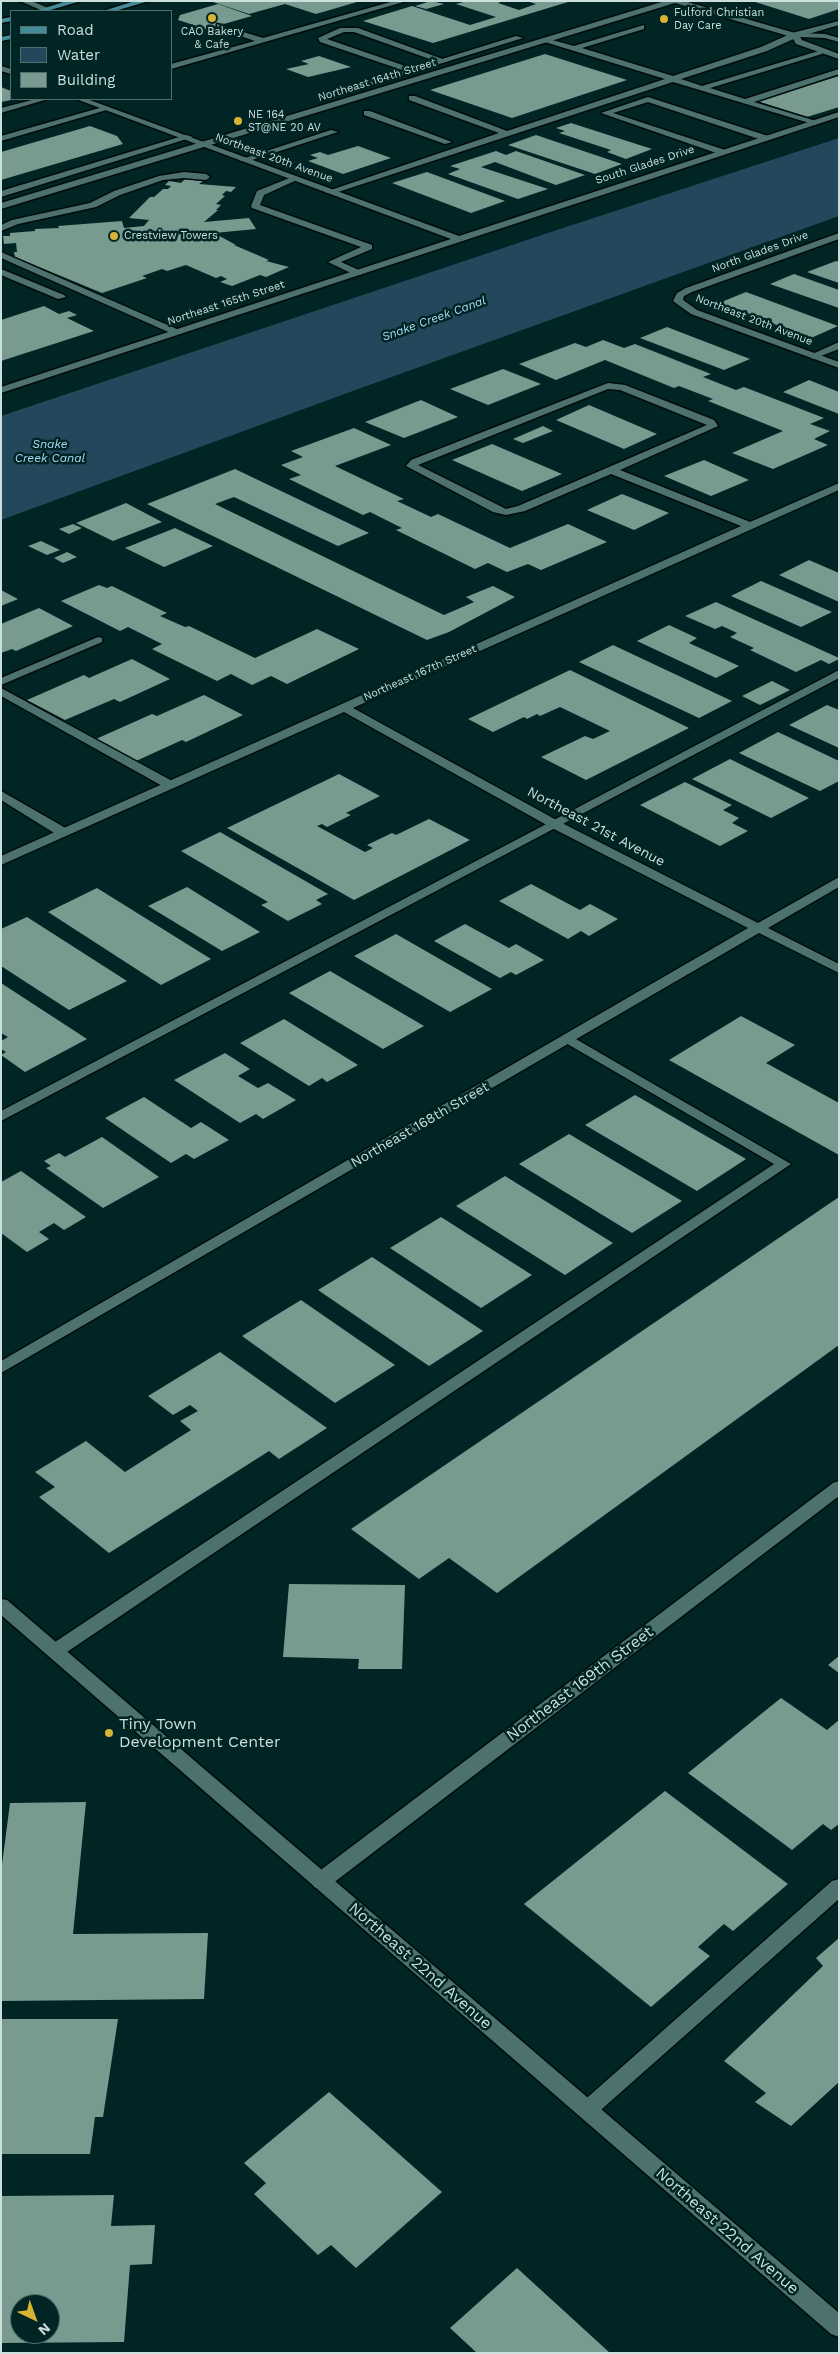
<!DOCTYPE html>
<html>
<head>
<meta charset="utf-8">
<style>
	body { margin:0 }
	#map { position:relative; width:840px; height:2354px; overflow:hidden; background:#002524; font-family:"Work Sans",sans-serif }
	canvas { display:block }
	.frame { position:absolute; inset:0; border:2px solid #cbdfdd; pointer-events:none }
	.legend { position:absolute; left:10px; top:10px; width:162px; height:90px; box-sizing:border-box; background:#002524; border:1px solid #516f6e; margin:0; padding:6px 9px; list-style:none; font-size:15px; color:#cbdfdd }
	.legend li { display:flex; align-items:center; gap:10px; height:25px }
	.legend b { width:25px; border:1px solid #516f6e }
	.north { position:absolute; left:10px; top:2294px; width:50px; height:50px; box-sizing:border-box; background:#002524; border:1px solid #516f6e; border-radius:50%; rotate:138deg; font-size:14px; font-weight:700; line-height:20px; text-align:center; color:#cbdfdd }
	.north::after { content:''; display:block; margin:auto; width:18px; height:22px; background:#d7b434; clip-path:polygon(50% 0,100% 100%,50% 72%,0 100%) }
</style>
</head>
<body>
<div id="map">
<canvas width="840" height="2354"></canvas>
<div class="frame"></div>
<ul class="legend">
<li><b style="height:6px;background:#418c96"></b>Road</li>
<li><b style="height:14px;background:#23485b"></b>Water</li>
<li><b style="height:14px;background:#789a8f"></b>Building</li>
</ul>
<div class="north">N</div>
</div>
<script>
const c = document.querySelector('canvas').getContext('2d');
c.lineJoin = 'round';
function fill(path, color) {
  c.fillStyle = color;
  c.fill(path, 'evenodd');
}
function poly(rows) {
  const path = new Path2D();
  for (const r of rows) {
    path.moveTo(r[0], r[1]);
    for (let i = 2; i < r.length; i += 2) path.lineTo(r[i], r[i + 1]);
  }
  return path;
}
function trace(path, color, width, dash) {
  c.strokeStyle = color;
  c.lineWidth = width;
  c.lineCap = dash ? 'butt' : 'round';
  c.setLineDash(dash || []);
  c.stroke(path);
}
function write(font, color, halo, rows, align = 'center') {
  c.font = font + ' "Work Sans",sans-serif';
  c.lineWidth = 5;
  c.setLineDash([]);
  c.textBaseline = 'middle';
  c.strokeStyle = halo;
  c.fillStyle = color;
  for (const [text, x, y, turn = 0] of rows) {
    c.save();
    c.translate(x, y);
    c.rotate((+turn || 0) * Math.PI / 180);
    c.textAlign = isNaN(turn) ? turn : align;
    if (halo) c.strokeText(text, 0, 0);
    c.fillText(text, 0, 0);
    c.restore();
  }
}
fill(poly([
	[839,138,839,216,361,388,1,520,1,416,563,228]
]), '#23485b');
fill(poly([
	[282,1,357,1,357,2,316,14,285,4,249,14,213,2],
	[431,1,444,4,426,9,415,6],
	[467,1,503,1,498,3,519,10,536,4,527,1,568,2,433,43,363,21,412,6,470,25,496,17,456,4],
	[752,1,839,1,839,9,809,19],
	[218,4,252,16,206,29,178,20,180,15],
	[545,54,627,80,512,118,430,90],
	[319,56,351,67,308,77,286,69,309,64,301,61],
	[839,76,839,107,807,117,757,101],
	[1,87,11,91,11,100,1,102],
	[571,123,652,149,626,159,607,152,611,150,559,133,565,131,556,128],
	[90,126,117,136,123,144,1,180,1,152],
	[536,135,622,164,595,174,508,145],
	[358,146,391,158,343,174,308,161,318,158,310,155,320,152,328,155],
	[496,151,506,155,516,151,585,175,556,185,495,162,481,167,548,189,518,199,448,174,460,169,450,166],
	[427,172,505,201,471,213,392,183],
	[185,179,203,181,199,184,236,187,231,192,226,191,222,195,225,196,216,204,221,205,216,210,218,210,204,222,249,218,256,229,214,233,236,245,234,245,269,260,266,261,289,267,266,277,260,275,232,286,220,282,227,279,221,276,216,278,186,265,167,271,162,269,142,276,147,278,102,293,15,257,14,252,17,252,16,243,4,244,3,236,10,236,10,233,35,231,35,229,59,228,58,226,122,221,124,228,144,226,149,220,129,218,150,197,154,197,163,189,168,189,171,186,165,185,169,181,181,183],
	[836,261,839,262,839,283,807,272],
	[794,274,839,290,839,308,770,284],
	[746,292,838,326,811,338,719,303],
	[44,306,59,314,69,311,77,315,67,318,94,331,1,361,1,320],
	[667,327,750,359,724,370,640,338],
	[603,340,624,348,635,344,711,374,703,377,736,390,744,387,824,418,810,424,830,431,814,439,828,445,773,469,732,453,783,431,708,401,713,399,679,386,674,388,605,360,556,380,519,364,575,343,586,347],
	[503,369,541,384,488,405,450,389],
	[809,380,839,392,839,414,783,392],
	[421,400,458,417,404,438,365,422],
	[589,405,657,434,624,449,556,420],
	[543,426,553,431,523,443,513,439],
	[354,428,391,445,335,466,404,499,397,501,431,517,438,514,510,548,568,524,607,542,541,570,528,564,507,572,488,563,475,569,396,530,402,528,370,512,363,515,289,479,301,475,281,465,303,457,291,451],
	[492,444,562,474,522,491,452,460],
	[704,460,749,480,711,496,664,476],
	[235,469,369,533,338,546,234,497,215,504,444,615,474,602,466,597,493,586,515,597,449,632,427,640,147,504],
	[622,494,669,513,634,530,587,510],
	[126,503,162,522,113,541,76,523],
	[73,524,82,528,69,534,59,529],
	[175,528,213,546,164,567,125,548],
	[41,541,60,550,47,555,28,546],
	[67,552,77,557,63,563,54,558],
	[809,560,839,573,839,602,779,575],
	[761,581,832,612,801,627,731,596],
	[99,585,107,588,112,586,167,613,160,616,185,627,189,626,255,658,317,629,359,649,287,684,271,676,252,685,231,674,217,681,152,649,162,644,128,627,120,631,61,601],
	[1,590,18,599,1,606],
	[716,602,839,658,839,659,829,664,821,660,796,672,750,650,754,648,730,637,737,633,722,626,715,629,685,616],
	[39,608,73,626,16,651,12,649,1,653,1,624],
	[669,625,697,638,689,643,739,666,716,678,637,641],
	[613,645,732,701,699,718,579,662],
	[132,659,170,679,120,702,114,699,65,720,27,700,84,675,89,678],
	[570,670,689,728,586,780,541,757,585,736,593,739,610,731,560,707,540,716,537,714,527,719,524,717,493,732,468,719],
	[772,681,790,690,760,705,742,696],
	[204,695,243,715,186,742,182,740,136,761,96,739,152,714,157,716],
	[827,705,839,710,839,748,789,725],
	[778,732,839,761,839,781,820,791,739,753],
	[730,759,809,798,771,818,692,779],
	[339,774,380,796,346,813,351,815,327,827,322,824,317,826,365,852,373,848,367,845,392,833,396,835,429,819,470,840,354,900,227,828],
	[685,782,732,805,723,810,739,818,732,823,748,831,720,846,640,805],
	[220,832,328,894,316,900,322,904,288,921,261,905,268,902,181,851],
	[531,884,580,910,590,904,618,919,589,936,581,931,568,939,499,901],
	[187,887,260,932,222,951,148,906],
	[97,888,211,959,161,985,48,912],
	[27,917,127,981,69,1010,1,966,1,929],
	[465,924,509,948,516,944,544,960,516,975,511,972,500,978,434,941],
	[396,934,492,989,450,1012,354,956],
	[330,971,424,1026,383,1049,289,993],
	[1,983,87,1039,25,1072,1,1055,6,1052,1,1049,1,1041,8,1037,1,1033],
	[741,1016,795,1045,766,1063,839,1103,839,1155,669,1060],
	[284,1019,358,1065,327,1082,322,1078,309,1086,240,1043],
	[225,1053,250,1069,238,1076,258,1088,268,1083,296,1100,263,1119,256,1114,240,1123,174,1080],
	[635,1095,746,1159,697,1191,585,1125],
	[144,1097,191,1128,201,1122,229,1140,194,1159,186,1154,171,1163,105,1118],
	[569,1134,682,1201,632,1233,519,1164],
	[102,1137,159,1177,103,1208,46,1168,51,1166,44,1161,59,1153,65,1157],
	[21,1171,86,1217,64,1230,54,1223,39,1232,49,1239,27,1252,1,1233,1,1182],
	[505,1176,613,1243,565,1275,456,1206],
	[839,1197,839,1345,497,1593,449,1558,419,1579,351,1529],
	[441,1217,532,1275,481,1308,390,1248],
	[372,1257,483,1331,429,1366,318,1290],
	[301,1300,395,1365,335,1403,242,1336],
	[220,1352,327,1428,279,1459,269,1451,109,1553,39,1497,55,1487,35,1472,86,1441,125,1472,191,1430,180,1421,198,1411,190,1405,173,1415,148,1396],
	[289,1584,405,1585,402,1669,358,1669,359,1659,283,1657],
	[839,1656,839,1673,828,1665],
	[781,1698,827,1730,839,1720,839,1824,831,1830,823,1824,792,1850,688,1773],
	[665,1791,788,1884,733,1931,724,1924,698,1947,710,1956,651,2007,524,1904],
	[86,1802,73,1934,208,1933,204,1999,1,2001,1,1872,10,1803],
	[839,1938,839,2082,791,2126,755,2102,766,2093,724,2061,823,1966,816,1958],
	[1,2019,118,2019,103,2117,95,2117,90,2154,1,2154],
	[329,2092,442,2192,356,2268,331,2245,318,2255,254,2194,266,2183,244,2163],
	[114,2195,111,2226,155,2225,152,2264,130,2265,124,2342,1,2343,1,2196],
	[20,2304,50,2304,50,2334,20,2334],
	[517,2268,610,2353,477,2353,450,2328]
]), '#789a8f');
const service = poly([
	[394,1,407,1,171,69,171,64,255,41,217,28,217,24,263,38,394,1],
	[839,21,839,25,798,37,767,51,681,79,702,86,822,50,822,54,710,88,745,99,839,69,839,74,754,102,816,121,816,125,673,82,332,194,325,192,499,133,409,100,409,96,415,96,507,131,665,79,545,42,545,38,574,46,644,25,644,29,582,48,673,76,761,47,792,33,839,21],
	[340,28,358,28,448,61,441,63,354,32,344,32,327,39,414,69,414,73,411,73,320,42,318,38,340,28],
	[648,97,768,136,769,138,762,140,648,102,613,113,725,150,726,152,722,155,601,113,648,97],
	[36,99,48,99,1,113,1,108,36,99],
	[103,107,110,109,1,141,1,136,103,107],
	[364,111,370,111,452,142,445,144,364,115,364,111],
	[331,130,338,132,246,162,239,160,331,130],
	[184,172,206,174,210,177,206,180,184,178,163,180,120,195,96,207,18,224,1,231,1,225,12,220,90,203,114,191,159,176,184,172],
	[292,177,299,179,264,195,260,205,372,245,372,249,341,262,361,271,361,275,355,275,328,262,361,247,252,208,251,206,257,191,292,177],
	[1,252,179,330,181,332,173,334,1,258,1,252],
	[1,269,64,295,66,297,58,299,1,275,1,269],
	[839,342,839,349,813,359,808,356,839,342],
	[98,637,102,638,102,642,1,685,1,678,98,637],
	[839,670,839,678,1,1121,1,1111,839,670],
	[1,688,174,782,176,785,170,789,166,788,1,696,1,688],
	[1,791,69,830,70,833,64,837,59,836,1,800,1,791],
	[569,1035,791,1164,61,1656,55,1658,49,1656,46,1651,49,1646,774,1164,564,1042,562,1039,564,1036,569,1035],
	[839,1879,839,1899,594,2116,587,2119,580,2116,576,2110,580,2104,832,1881,839,1879]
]);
const minor = poly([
	[20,1,32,1,50,9,43,11,20,1],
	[1,66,11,69,11,74,1,71,1,66],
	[76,99,87,99,459,236,839,112,839,117,1,393,1,387,451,239,76,99],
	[839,233,839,239,692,292,684,296,683,300,697,310,839,362,839,368,691,314,673,301,677,293,686,288,839,233],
	[608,383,625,385,714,420,718,426,620,470,750,522,839,483,839,490,353,708,560,822,758,923,839,877,839,887,768,928,839,964,839,973,759,933,1,1373,1,1361,748,928,552,828,344,712,1,865,1,856,741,526,611,474,525,511,506,515,493,512,406,466,411,460,608,383],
	[608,389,620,390,707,425,518,506,506,509,418,465,608,389],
	[839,1481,839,1496,328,1887,321,1889,314,1887,311,1881,314,1875,833,1483,839,1481]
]);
const tertiary = poly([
	[665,1,684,1,795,33,825,34,839,38,839,42,825,38,800,37,802,40,839,54,839,59,796,44,792,37,675,3,1,209,1,203,665,1],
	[516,36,523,38,346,93,339,91,516,36],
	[186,135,193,137,1,197,1,191,186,135],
	[1,1599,7,1600,839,2313,839,2337,831,2334,1,1615,1,1599]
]);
const primary = poly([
	[67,1,81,1,47,11,35,11,67,1],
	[135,1,149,1,115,11,103,11,135,1],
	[11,17,11,21,1,23,1,19,11,17],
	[11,35,11,39,1,41,1,37,11,35]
]);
trace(service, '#000d0c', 3);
trace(minor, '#000d0c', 3);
trace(tertiary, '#000d0c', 3);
trace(primary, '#000d0c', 3);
fill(service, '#4c716f');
fill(minor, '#4c716f');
fill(tertiary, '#4c716f');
fill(primary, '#418c96');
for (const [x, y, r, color] of [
	[212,18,5,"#d7b434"],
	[664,19,5,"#d7b434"],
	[238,121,5,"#d7b434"],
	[114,236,5,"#d7b434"],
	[109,1733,5,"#d7b434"]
]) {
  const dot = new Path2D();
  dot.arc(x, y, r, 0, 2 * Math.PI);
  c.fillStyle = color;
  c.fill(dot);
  trace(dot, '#002524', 2);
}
write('11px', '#cbdfdd', '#002524', [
	["Fulford Christian",674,13],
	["Day Care",674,26],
	["CAO Bakery",212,32,"center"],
	["& Cafe",212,45,"center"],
	["NE 164",248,115],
	["ST@NE 20 AV",248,128],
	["Crestview Towers",124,236]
], 'left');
write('11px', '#cbdfdd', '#002524', [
	["Northeast 164th Street",377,80,-17],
	["Northeast 20th Avenue",274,158,20],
	["South Glades Drive",645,165,-18],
	["North Glades Drive",760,252,-20],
	["Northeast 165th Street",226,303,-18],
	["Northeast 20th Avenue",754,320,21],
	["Northeast 167th Street",420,673,-24]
]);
write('italic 12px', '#a7dcf7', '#002524', [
	["Snake Creek Canal",434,319,-20],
	["Snake",50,444],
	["Creek Canal",50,458]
]);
write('14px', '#cbdfdd', '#002524', [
	["Northeast 21st Avenue",596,827,28],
	["Northeast 168th Street",420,1125,-30]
]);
write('16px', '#cbdfdd', '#002524', [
	["Northeast 169th Street",580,1684,-37],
	["Northeast 22nd Avenue",420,1966,41],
	["Northeast 22nd Avenue",727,2231,41]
]);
write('16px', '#cbdfdd', '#002524', [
	["Tiny Town",119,1724],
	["Development Center",119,1742]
], 'left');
</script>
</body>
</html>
